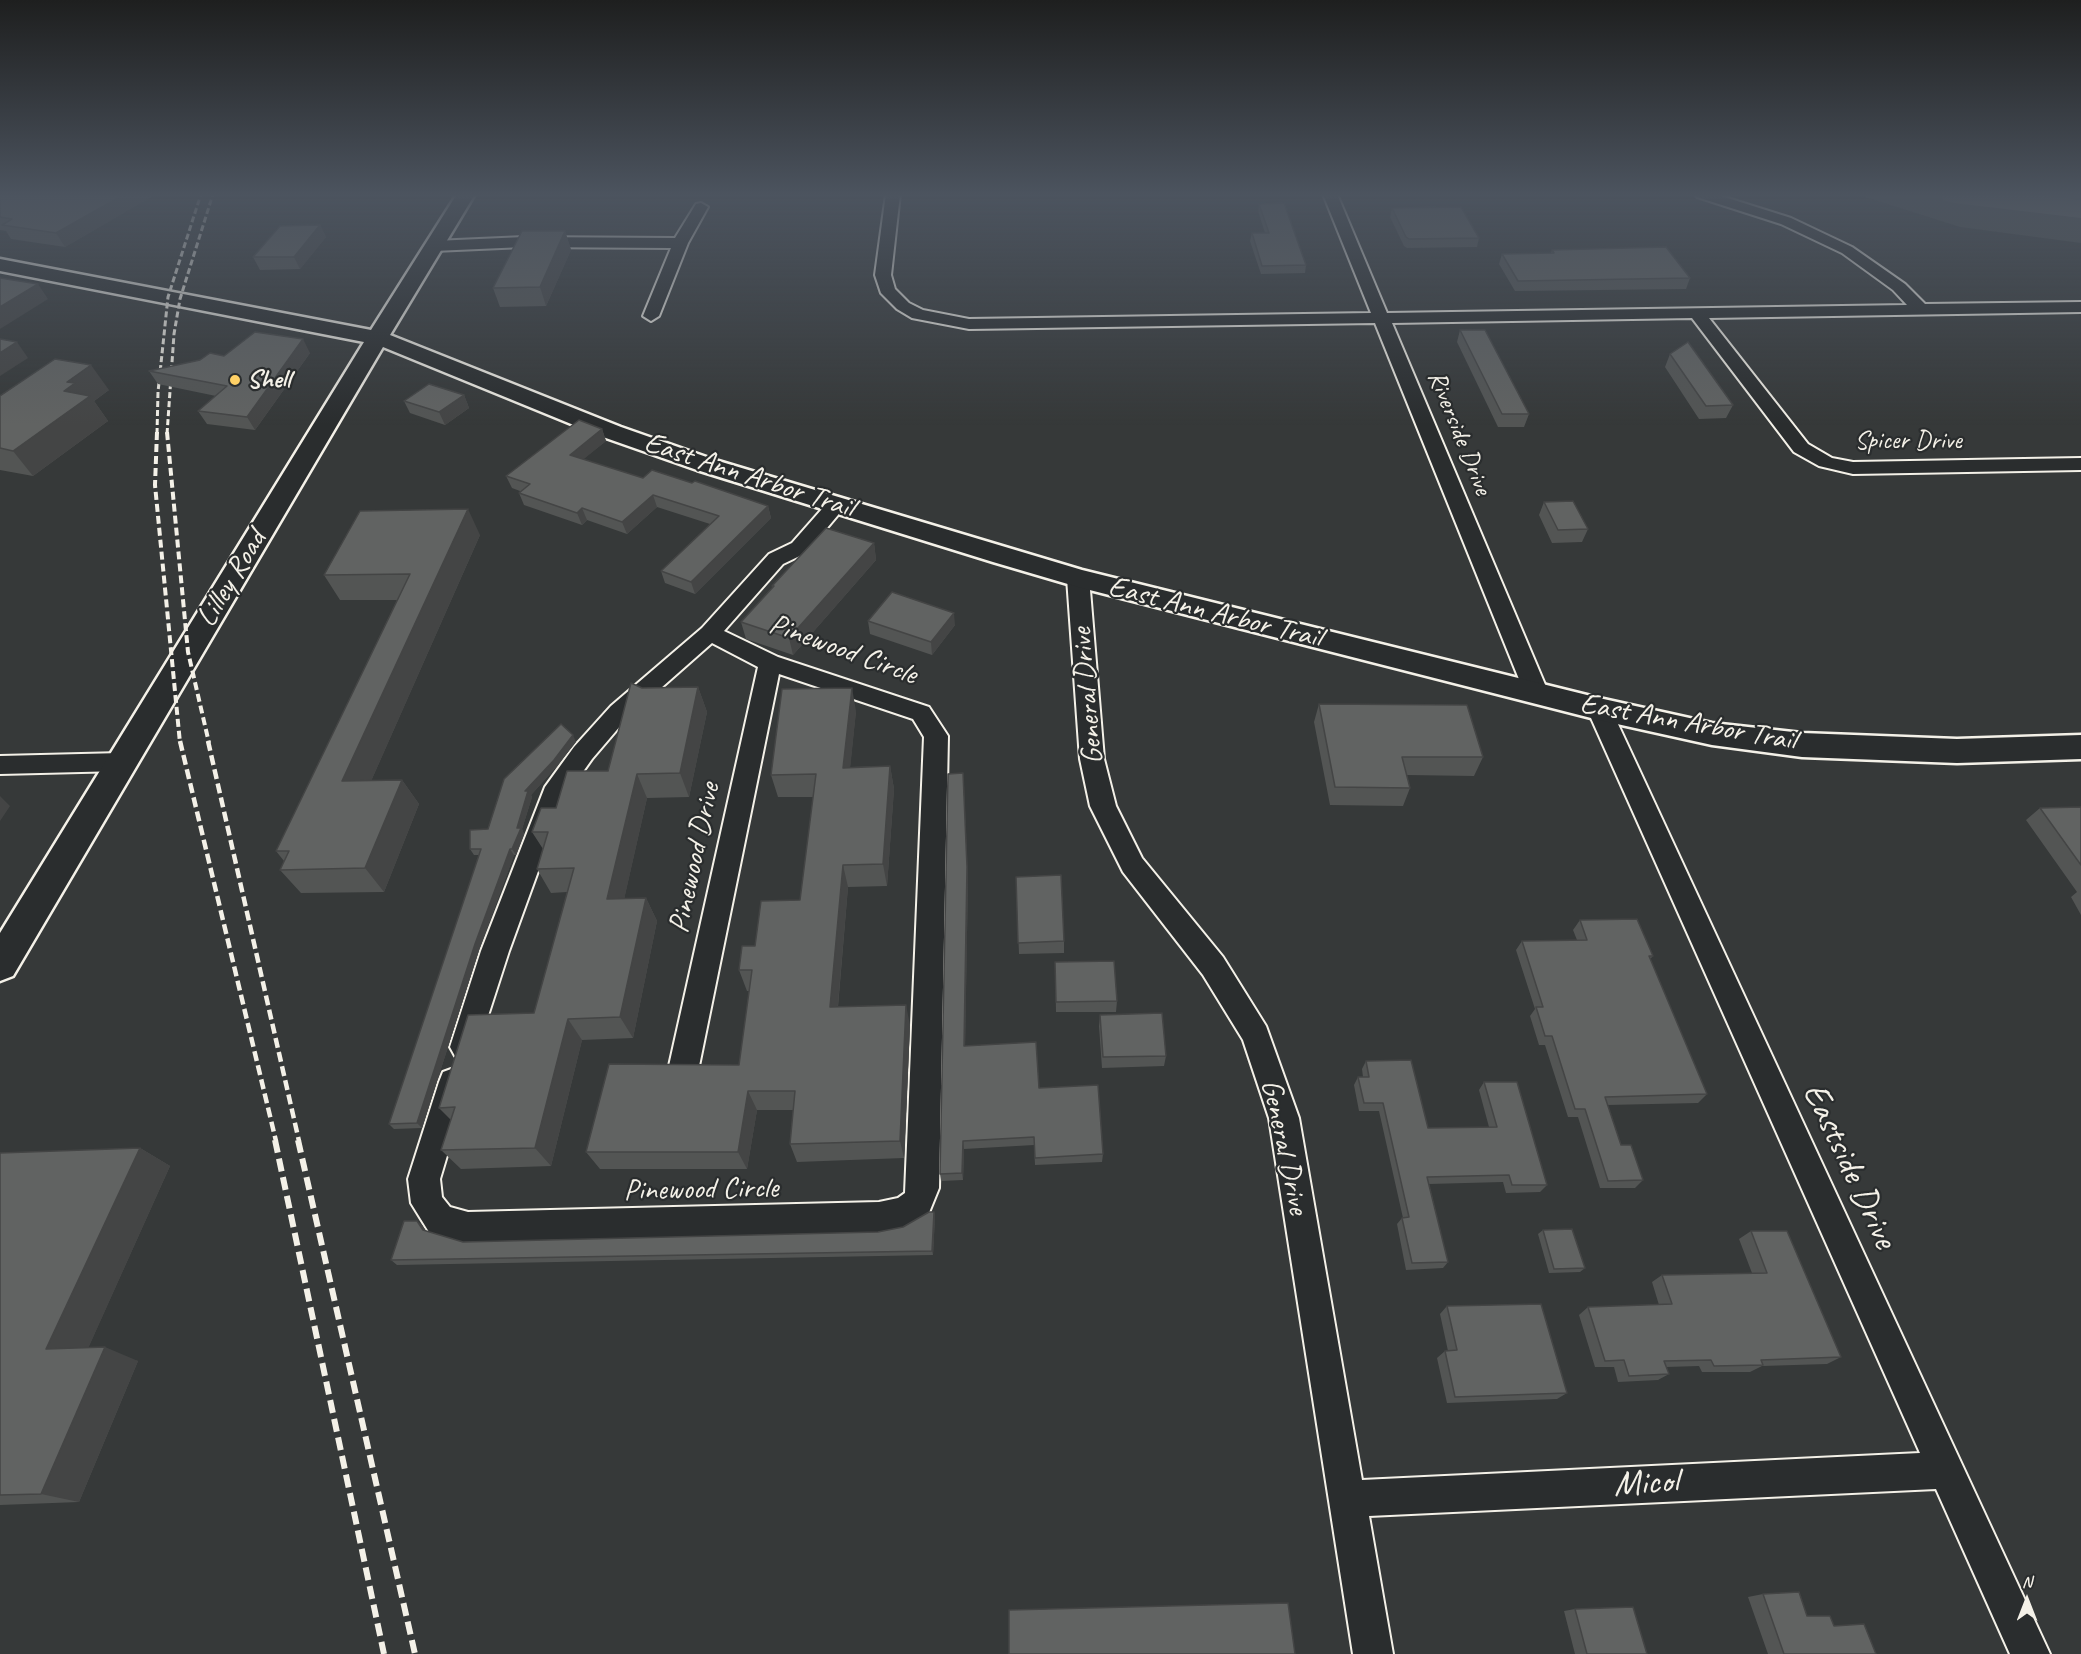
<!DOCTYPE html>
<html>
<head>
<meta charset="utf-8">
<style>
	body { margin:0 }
	#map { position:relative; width:2081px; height:1654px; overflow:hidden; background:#363939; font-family:Caveat,sans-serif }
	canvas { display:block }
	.north { position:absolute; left:1997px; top:1570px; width:60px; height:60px; -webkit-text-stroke:4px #2a2d2e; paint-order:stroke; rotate:0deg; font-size:16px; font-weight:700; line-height:24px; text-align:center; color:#f4f1e8 }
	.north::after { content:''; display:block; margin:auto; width:21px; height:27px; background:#f4f1e8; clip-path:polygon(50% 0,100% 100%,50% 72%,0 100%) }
</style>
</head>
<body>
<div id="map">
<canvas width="2081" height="1654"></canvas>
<div class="north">N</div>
</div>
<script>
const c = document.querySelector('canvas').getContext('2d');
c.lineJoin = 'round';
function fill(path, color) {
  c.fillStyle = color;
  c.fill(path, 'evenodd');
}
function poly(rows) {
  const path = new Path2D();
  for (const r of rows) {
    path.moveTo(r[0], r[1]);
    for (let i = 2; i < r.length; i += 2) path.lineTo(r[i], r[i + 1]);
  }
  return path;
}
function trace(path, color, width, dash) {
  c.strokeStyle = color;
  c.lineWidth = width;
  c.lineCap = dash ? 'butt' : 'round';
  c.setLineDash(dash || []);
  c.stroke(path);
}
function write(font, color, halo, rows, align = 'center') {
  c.font = font + ' Caveat,sans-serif';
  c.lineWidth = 4.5;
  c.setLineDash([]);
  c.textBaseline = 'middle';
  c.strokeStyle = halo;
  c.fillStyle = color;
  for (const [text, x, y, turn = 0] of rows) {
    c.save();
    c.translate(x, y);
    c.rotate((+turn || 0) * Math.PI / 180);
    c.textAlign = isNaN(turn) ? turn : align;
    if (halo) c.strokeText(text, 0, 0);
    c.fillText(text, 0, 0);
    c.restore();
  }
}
fill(poly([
	[1856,194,2081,194,2081,243,1960,227]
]), '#4e514f');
fill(poly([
	[1939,194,2026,194,2081,200,2081,218,1954,203,1943,200,1939,194]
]), '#757572');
const minor = poly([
	[886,194,900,194,891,275,895,289,909,303,923,310,969,319,1371,313,1323,194,1337,194,1387,313,1907,305,1893,290,1842,253,1781,224,1697,197,1695,194,1715,194,1791,218,1852,247,1905,284,1925,304,2081,302,2081,312,1709,318,1808,444,1832,458,1853,462,2081,458,2081,470,1853,474,1819,466,1794,452,1692,318,1392,323,1549,694,1545,700,1537,702,1529,700,1525,694,1375,323,969,329,912,318,897,309,881,293,875,275,886,194],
	[701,203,708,207,688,243,659,316,651,321,643,316,671,248,524,247,434,251,426,246,434,241,524,237,675,238,696,204,701,203],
	[836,499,843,501,846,505,843,509,806,553,783,564,724,631,778,657,929,707,948,736,939,1188,928,1215,904,1229,879,1234,468,1244,429,1232,411,1203,408,1179,439,1082,443,1072,454,1068,465,1072,469,1082,440,1179,442,1197,450,1207,468,1212,879,1202,898,1198,905,1193,924,737,913,719,779,674,699,1066,694,1076,684,1080,674,1076,669,1066,758,667,712,643,627,718,592,759,565,797,509,951,475,1056,465,1060,455,1056,450,1047,481,951,545,787,574,747,611,706,702,628,769,554,792,543,829,501,836,499],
	[1078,571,1085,573,1089,578,1104,759,1116,806,1142,858,1223,957,1266,1026,1299,1118,1362,1480,1920,1453,1587,709,1591,703,1599,701,1607,703,1611,709,2050,1654,2010,1654,1936,1489,1369,1516,1393,1654,1353,1654,1269,1118,1243,1040,1203,975,1123,872,1090,806,1080,759,1067,578,1071,573,1078,571],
	[122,753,131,756,134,762,131,768,122,771,0,774,0,756,122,753]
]);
const tertiary = poly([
	[457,194,475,194,390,335,621,427,715,460,1082,570,1599,698,1712,723,1802,733,1957,739,2081,735,2081,759,1957,763,1802,757,1712,745,1599,720,1078,587,993,562,697,470,603,437,383,347,13,976,0,981,0,933,364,342,0,271,0,259,371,330,457,194]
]);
trace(minor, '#f4f1e8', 4);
trace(tertiary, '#f4f1e8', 5);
fill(minor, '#2a2d2e');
fill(tertiary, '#2a2d2e');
trace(poly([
	[157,434,158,392,168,297,201,194],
	[167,434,174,334,180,299,213,194]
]), '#f4f1e8', 3, [6, 3]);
trace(poly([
	[157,432,155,485,180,743],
	[167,432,188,652,209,743]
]), '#f4f1e8', 4, [8, 4]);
trace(poly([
	[180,741,276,1141],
	[208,741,299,1141]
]), '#f4f1e8', 4.5, [10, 4.5]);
trace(poly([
	[275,1140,384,1654],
	[298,1140,415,1654]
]), '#f4f1e8', 6, [13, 6]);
fill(poly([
	[0,194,156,194,65,247,11,239,6,231,0,230],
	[1259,204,1306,265,1305,273,1261,274,1250,241,1252,233,1265,233,1258,211],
	[1392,208,1479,238,1477,247,1407,248,1404,246,1390,217],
	[320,225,326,237,300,269,260,270,253,257],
	[565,231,571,250,546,306,500,307,493,288],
	[1552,250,1690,278,1686,289,1515,291,1499,264,1502,254,1551,253],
	[1460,330,1529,414,1524,427,1498,427,1457,342],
	[310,353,255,430,207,424,198,411,216,396,158,384,149,371,224,356],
	[1670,354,1733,405,1726,418,1699,419,1665,367],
	[109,390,94,401,108,421,33,476,0,470,0,396],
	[464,395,469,408,445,425,410,413,404,401],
	[602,429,606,441,583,459,643,478,768,506,771,518,695,594,665,583,661,571,710,524,657,507,627,534,587,520,582,525,524,505,519,493,520,491,512,488,506,476],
	[1544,502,1588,529,1582,542,1552,543,1539,515],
	[480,535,371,781,402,780,419,804,384,892,301,893,280,870,284,861,276,851,397,600,340,600,324,575],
	[874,543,876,560,793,655,746,639,741,622,772,588,772,586],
	[868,621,955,625,932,655,870,634],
	[698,687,707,712,689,797,647,798,624,899,646,898,657,921,633,1038,582,1040,551,1166,461,1169,441,1150,451,1120,439,1108,534,1013,567,892,551,893,537,869,543,849,532,832,556,808,608,771,642,688],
	[1319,704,1483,757,1474,776,1407,775,1410,788,1403,806,1330,805,1314,722],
	[856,711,850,767,890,766,894,789,887,886,848,887,838,1007,910,1025,904,1158,797,1162,790,1144,793,1110,757,1110,747,1169,600,1169,586,1152,739,1065,749,991,747,991,739,970,755,946,800,900,813,797,778,797,771,775],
	[576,742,557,766,531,795,532,797,522,829,524,834,516,855,514,855,479,950,422,1128,394,1129,389,1124,479,855,474,855,470,849,488,829],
	[2081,807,2081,915,2071,897,2077,892,2026,820,2040,808],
	[968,877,965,1046,1039,1088,1103,1154,1102,1162,1035,1165,1034,1145,964,1149,963,1180,941,1181,940,1174],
	[1016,877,1064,941,1064,953,1019,954],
	[1580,920,1653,956,1650,959,1707,1094,1698,1103,1607,1105,1621,1145,1643,1180,1635,1188,1600,1188,1578,1117,1568,1117,1545,1045,1539,1045,1530,1016,1535,1009,1516,950,1522,941,1577,940,1573,930],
	[1055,962,1117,1001,1116,1012,1056,1012],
	[1100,1015,1166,1056,1164,1066,1102,1068,1099,1026],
	[1366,1061,1428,1128,1489,1127,1479,1090,1484,1082,1547,1185,1540,1192,1506,1193,1503,1182,1429,1184,1448,1262,1443,1268,1406,1270,1397,1224,1402,1218,1403,1218,1379,1111,1359,1111,1354,1085,1358,1077,1363,1077,1362,1069],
	[140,1148,170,1166,88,1348,138,1361,79,1502,0,1505,0,1153],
	[934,1212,935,1216,933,1255,397,1265,391,1260,422,1225,426,1231,463,1242,878,1232,903,1227],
	[1543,1230,1585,1268,1580,1272,1549,1273,1538,1234],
	[1751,1231,1841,1357,1827,1364,1762,1366,1750,1372,1702,1372,1699,1366,1666,1367,1669,1374,1658,1380,1618,1382,1614,1367,1595,1367,1579,1315,1588,1307,1659,1305,1652,1282,1662,1275,1752,1273,1739,1239],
	[1447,1306,1567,1393,1557,1399,1447,1403,1437,1358,1445,1351,1448,1351,1440,1314],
	[1763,1594,1807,1616,1876,1654,1768,1654,1748,1597],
	[1575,1609,1647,1654,1575,1654,1564,1611]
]), '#535554');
fill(poly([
	[125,194,156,194,65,247,56,233],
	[320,225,326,237,300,269,294,257],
	[565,231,571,250,546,306,540,287],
	[38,284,48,299,0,329,0,307],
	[303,339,310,353,255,430,247,417],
	[17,342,28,358,0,376,0,353],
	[91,365,109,390,94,401,108,421,33,476,13,451,64,391,67,382],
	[464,395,469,408,445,425,439,412],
	[602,429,606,441,574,467,570,455],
	[653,495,657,507,627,534,622,522],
	[768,506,771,518,695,594,691,582],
	[582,508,587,520,582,525,577,513],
	[468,509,480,535,360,806,342,781],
	[874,543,876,560,793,655,789,638],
	[954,613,955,625,932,655,931,642],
	[698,687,707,712,689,797,680,773],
	[852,688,856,711,848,790,843,768],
	[573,735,576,742,557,766,531,795,532,797,522,829,524,834,516,855,512,849,525,791],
	[890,766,894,789,887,886,883,864],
	[637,774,647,798,619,922,607,899],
	[402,780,419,804,384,892,365,868],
	[964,784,968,877,965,1055,964,1046],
	[0,796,10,806,0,821],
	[510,849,514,855,479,950,422,1128,417,1123,475,944],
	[843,865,848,887,836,1027,830,1007],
	[646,898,657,921,633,1038,620,1017],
	[906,1005,910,1025,904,1158,900,1141],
	[568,1019,582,1040,551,1166,535,1148],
	[748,1091,757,1110,747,1169,738,1152],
	[963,1141,964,1149,963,1180,962,1173],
	[140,1148,170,1166,82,1362,46,1349],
	[934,1212,935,1216,933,1255,932,1251],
	[417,1221,422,1225,428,1234,423,1230],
	[105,1347,138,1361,79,1502,41,1494]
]), '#444545');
const building = poly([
	[0,194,125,194,56,233,2,225,12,219,0,217,0,194],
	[1284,203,1306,265,1262,266,1252,233,1269,233,1259,204,1284,203],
	[1461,207,1479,238,1409,239,1406,237,1392,208,1461,207],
	[320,225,294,257,253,257,280,226,320,225],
	[522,231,565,231,540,287,493,288,522,231],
	[1666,247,1690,278,1518,281,1502,254,1554,253,1552,250,1666,247],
	[0,278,38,284,0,307,0,278],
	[1460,330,1485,330,1529,414,1502,414,1460,330],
	[255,332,303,339,247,417,198,411,227,386,149,371,200,360,210,353,224,356,255,332],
	[0,339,17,342,0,353,0,339],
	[1688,342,1733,405,1706,406,1670,354,1688,342],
	[55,359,91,365,67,382,75,383,64,391,90,396,13,451,0,448,0,396,55,359],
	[429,384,464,395,439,412,404,401,429,384],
	[579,420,602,429,570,455,643,478,652,470,692,483,695,481,768,506,691,582,661,571,719,516,653,495,622,522,582,508,577,513,519,493,530,484,506,476,579,420],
	[1573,501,1588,529,1558,530,1544,502,1573,501],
	[468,509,342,781,402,780,365,868,280,870,289,851,276,851,410,574,324,575,360,511,468,509],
	[826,528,874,543,789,638,741,622,774,586,772,586,826,528],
	[892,592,954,613,931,642,868,621,892,592],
	[631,683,642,688,698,687,680,773,637,774,607,899,646,898,620,1017,568,1019,535,1148,441,1150,455,1107,439,1108,468,1015,534,1013,574,868,537,869,548,832,532,832,541,808,556,808,567,771,608,771,631,683],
	[852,688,843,768,890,766,883,864,843,865,830,1007,906,1005,900,1141,790,1144,795,1091,748,1091,738,1152,586,1152,609,1064,739,1065,752,970,739,970,742,946,755,946,761,901,800,900,816,774,771,775,782,689,852,688],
	[1319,704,1467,705,1483,757,1402,757,1410,788,1335,787,1319,704],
	[561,724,573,735,554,760,525,791,528,791,517,828,521,828,512,849,510,849,475,944,417,1123,389,1124,481,849,470,849,470,830,488,829,504,779,561,724],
	[963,773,967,867,964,1046,1036,1042,1039,1088,1098,1085,1103,1154,1035,1158,1034,1137,963,1141,962,1173,940,1174,948,774,963,773],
	[2081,807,2081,865,2040,808,2081,807],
	[1061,875,1064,941,1018,943,1016,877,1061,875],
	[1637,919,1653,956,1649,956,1707,1094,1605,1097,1621,1145,1631,1145,1643,1180,1608,1181,1585,1109,1575,1109,1552,1036,1545,1036,1536,1007,1543,1007,1522,941,1587,940,1580,920,1637,919],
	[1114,961,1117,1001,1056,1002,1055,962,1114,961],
	[1162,1013,1166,1056,1103,1057,1100,1015,1162,1013],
	[1411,1060,1428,1128,1497,1127,1484,1082,1517,1082,1547,1185,1512,1185,1509,1175,1427,1177,1448,1262,1412,1263,1402,1218,1409,1217,1383,1103,1364,1103,1358,1077,1369,1077,1366,1061,1411,1060],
	[140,1148,46,1349,105,1347,41,1494,0,1495,0,1153,140,1148],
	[929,1212,934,1212,932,1251,391,1260,404,1221,417,1221,423,1230,463,1242,878,1232,903,1227,929,1212],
	[1572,1229,1585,1268,1554,1269,1543,1230,1572,1229],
	[1751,1231,1787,1231,1841,1357,1761,1360,1763,1365,1714,1366,1711,1360,1664,1361,1669,1374,1629,1376,1624,1360,1605,1361,1588,1307,1672,1304,1662,1275,1767,1273,1751,1231],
	[1541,1304,1567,1393,1455,1397,1445,1351,1457,1350,1447,1306,1541,1304],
	[1799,1592,1807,1616,1830,1616,1834,1626,1864,1624,1876,1654,1784,1654,1763,1594,1799,1592],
	[1288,1603,1295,1654,1009,1654,1009,1610,1288,1603],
	[1633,1607,1647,1654,1587,1654,1575,1609,1633,1607]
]);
fill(building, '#616362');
trace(building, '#444545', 1.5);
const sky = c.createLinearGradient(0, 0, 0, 425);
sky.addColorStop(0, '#1e1f1f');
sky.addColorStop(0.46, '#4c545f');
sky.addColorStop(1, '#4c545f00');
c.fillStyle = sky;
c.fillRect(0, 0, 2081, 425);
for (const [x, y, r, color] of [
	[235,380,6,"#ffd166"]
]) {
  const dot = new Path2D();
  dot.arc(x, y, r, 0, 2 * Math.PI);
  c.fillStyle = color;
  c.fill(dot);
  trace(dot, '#2a2d2e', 2);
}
write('bold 26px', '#f4f1e8', '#2a2d2e', [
	["Shell",247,380]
], 'left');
write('26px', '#f4f1e8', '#2a2d2e', [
	["Riverside Drive",1459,433,68],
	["Spicer Drive",1908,441]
]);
write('30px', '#f4f1e8', '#2a2d2e', [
	["East Ann Arbor Trail",749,476,18],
	["Lilley Road",232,579,-59],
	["East Ann Arbor Trail",1215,613,14],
	["Pinewood Circle",843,650,20],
	["General Drive",1088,696,-95],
	["East Ann Arbor Trail",1688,723,10],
	["Pinewood Drive",695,858,-78],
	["General Drive",1284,1147,78],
	["Pinewood Circle",701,1190,-1]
]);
write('36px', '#f4f1e8', '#2a2d2e', [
	["Eastside Drive",1849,1166,65],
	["Micol",1646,1484,-3]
]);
</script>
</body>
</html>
